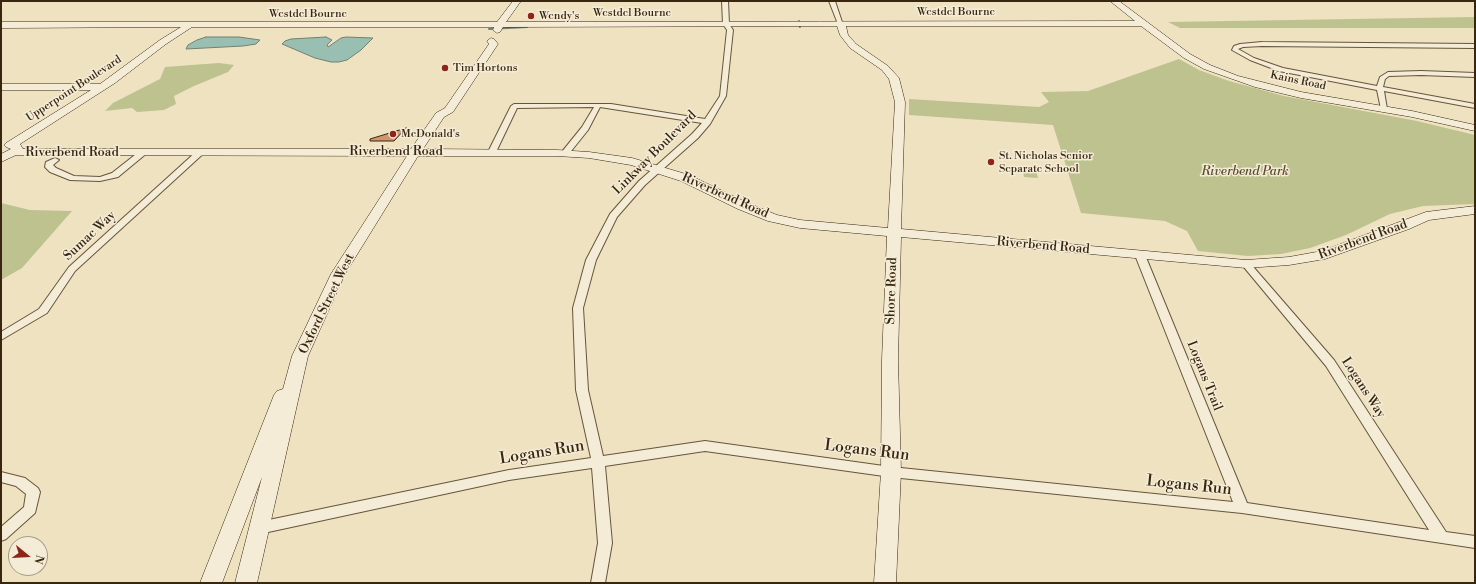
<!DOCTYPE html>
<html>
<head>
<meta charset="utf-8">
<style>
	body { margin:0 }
	#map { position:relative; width:1476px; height:584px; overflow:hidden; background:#eee2c1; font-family:"Libre Bodoni",serif }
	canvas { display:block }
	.frame { position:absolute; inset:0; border:2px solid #39260e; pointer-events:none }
	.north { position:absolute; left:8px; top:536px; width:40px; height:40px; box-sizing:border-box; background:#f4ecd7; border:1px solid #a99d87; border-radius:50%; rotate:108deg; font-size:11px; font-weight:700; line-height:16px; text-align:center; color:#39260e }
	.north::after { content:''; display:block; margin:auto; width:14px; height:18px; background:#8f2418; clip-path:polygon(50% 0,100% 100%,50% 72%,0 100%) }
</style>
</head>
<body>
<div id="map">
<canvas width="1476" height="584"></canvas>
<div class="frame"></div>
<div class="north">N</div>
</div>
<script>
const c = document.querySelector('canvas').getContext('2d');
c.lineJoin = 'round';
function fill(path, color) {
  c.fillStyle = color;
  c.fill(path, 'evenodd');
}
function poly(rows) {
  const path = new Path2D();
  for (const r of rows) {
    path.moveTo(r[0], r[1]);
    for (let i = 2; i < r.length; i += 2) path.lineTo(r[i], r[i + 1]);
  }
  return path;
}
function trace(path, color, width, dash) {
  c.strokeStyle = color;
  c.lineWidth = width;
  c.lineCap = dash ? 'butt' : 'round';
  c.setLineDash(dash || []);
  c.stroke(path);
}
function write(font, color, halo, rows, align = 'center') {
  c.font = font + ' "Libre Bodoni",serif';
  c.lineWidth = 3;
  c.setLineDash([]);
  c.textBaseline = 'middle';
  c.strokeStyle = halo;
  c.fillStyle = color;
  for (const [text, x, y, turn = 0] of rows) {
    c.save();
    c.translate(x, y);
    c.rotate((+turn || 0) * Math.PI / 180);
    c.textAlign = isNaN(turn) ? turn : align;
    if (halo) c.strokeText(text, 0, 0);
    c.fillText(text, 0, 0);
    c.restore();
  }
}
fill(poly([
	[1475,17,1475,28,1180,28,1168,22],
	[1179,59,1199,70,1229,81,1284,96,1417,121,1475,135,1475,204,1423,206,1390,214,1346,235,1310,248,1281,254,1248,256,1198,251,1187,231,1165,221,1081,213,1053,125,909,115,909,99,1039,107,1049,102,1041,92,1088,91],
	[219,63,234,65,228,72,194,86,174,96,176,104,164,110,137,112,132,108,105,111,113,103,160,79,165,67],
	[1022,166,1035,167,1038,178,1024,177],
	[1,203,30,210,72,211,22,268,1,280]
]), '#bec28f');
const water = poly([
	[206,37,239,37,260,40,256,44,243,46,186,49,188,45,197,40,206,37],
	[326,37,332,40,327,45,328,47,341,38,346,37,373,38,361,50,347,60,339,62,331,62,315,58,282,44,285,41,291,39,326,37]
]);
fill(water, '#99beb2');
trace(water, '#738170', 1);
trace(poly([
	[799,21,800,27],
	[489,29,527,27]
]), '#738170', 2);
const building = poly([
	[406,128,394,141,370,141,370,139,406,128]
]);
fill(building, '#d09672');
trace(building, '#39260e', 1);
const street = poly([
	[722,1,728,1,729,24,733,30,726,96,710,124,698,138,645,185,617,217,596,260,583,308,588,390,603,456,705,441,891,467,1233,502,1135,255,1140,252,1145,255,1247,503,1429,530,1326,366,1243,266,1241,264,1246,261,1249,262,1334,360,1446,532,1475,536,1475,548,1242,513,891,477,705,451,605,466,612,543,605,583,591,583,598,543,592,468,509,480,259,534,254,532,252,528,254,524,259,522,509,470,591,458,576,390,573,308,586,260,610,214,639,181,692,134,702,123,600,107,588,130,568,155,565,155,561,153,582,127,594,107,517,108,496,152,492,154,488,152,511,106,514,104,611,104,705,119,720,96,727,30,723,24,722,1],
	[829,1,835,1,843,25,838,24,829,1],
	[1262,42,1475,44,1475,48,1262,46,1243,47,1238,49,1254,58,1283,68,1377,86,1380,77,1388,72,1421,71,1475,73,1475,77,1421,75,1389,76,1385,79,1383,87,1475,104,1475,108,1384,91,1387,109,1384,111,1381,109,1377,90,1279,71,1250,60,1232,50,1234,46,1240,44,1262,42],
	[140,151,143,151,147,153,118,177,100,181,70,180,50,172,45,167,46,162,55,158,59,160,53,165,56,168,74,176,100,177,112,173,140,151],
	[197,151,200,151,204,153,75,271,47,313,1,340,1,332,39,309,69,267,197,151],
	[1,472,25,478,38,488,40,492,35,513,6,539,1,541,1,527,24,507,26,494,16,486,1,482,1,472]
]);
const secondary = poly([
	[513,1,521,1,506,22,1135,21,1110,1,1119,1,1190,54,1210,65,1238,76,1301,92,1412,111,1475,125,1475,131,1412,117,1301,98,1255,87,1204,69,1184,58,1141,26,846,26,848,35,856,44,888,66,899,78,905,102,901,229,1246,260,1289,257,1322,251,1426,212,1475,206,1475,214,1429,220,1409,229,1325,259,1289,265,1246,268,901,237,898,360,901,472,896,583,874,583,881,472,882,360,887,236,800,228,768,221,738,209,681,181,631,165,589,158,557,156,418,156,345,274,308,356,257,583,235,583,262,477,222,583,200,583,274,395,277,391,283,389,292,356,331,274,407,156,16,155,1,162,1,154,11,149,6,147,4,145,6,143,91,90,1,90,1,84,100,84,160,40,181,27,1,28,1,22,497,22,513,1],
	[837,26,840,35,850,48,882,70,889,79,895,102,888,228,800,220,777,215,748,203,689,175,632,158,589,152,557,150,423,149,444,117,453,112,498,44,494,39,491,38,487,41,489,44,445,108,436,113,411,149,23,149,20,144,115,83,166,44,192,27,494,27,493,30,497,33,500,32,503,27,837,26]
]);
trace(street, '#66553b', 2);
trace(secondary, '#39260e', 1);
fill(street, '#f4ecd7');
fill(secondary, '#f4ecd7');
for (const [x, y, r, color] of [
	[531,16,4,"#8f2418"],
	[445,68,4,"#8f2418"],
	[393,134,4,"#8f2418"],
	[991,162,4,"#8f2418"]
]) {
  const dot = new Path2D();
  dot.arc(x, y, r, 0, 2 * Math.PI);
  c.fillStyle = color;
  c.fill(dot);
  trace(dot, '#f4ecd7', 1.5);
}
write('11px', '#39260e', '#f4ecd7', [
	["Westdel Bourne",956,12],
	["Westdel Bourne",632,13],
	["Westdel Bourne",308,14],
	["Kains Road",1298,81,12],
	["Upperpoint Boulevard",74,89,-33]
]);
write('11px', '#39260e', '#f4ecd7', [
	["Wendy's",539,16],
	["Tim Hortons",453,68],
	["McDonald's",401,134],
	["St. Nicholas Senior",999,156],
	["Separate School",999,169]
], 'left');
write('13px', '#39260e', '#f4ecd7', [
	["Riverbend Road",396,152],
	["Riverbend Road",72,153],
	["Linkway Boulevard",655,153,-45],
	["Riverbend Road",725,196,24],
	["Sumac Way",90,236,-43],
	["Riverbend Road",1363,240,-20],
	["Riverbend Road",1043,246,5],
	["Shore Road",892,291,-88],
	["Oxford Street West",327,304,-64],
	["Logans Trail",1204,376,68],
	["Logans Way",1363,388,57]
]);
write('italic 13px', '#5a4d2e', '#f4ecd7', [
	["Riverbend Park",1245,172]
]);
write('16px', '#39260e', '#f4ecd7', [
	["Logans Run",867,451,7],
	["Logans Run",542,453,-9],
	["Logans Run",1189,486,6]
]);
</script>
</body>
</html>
